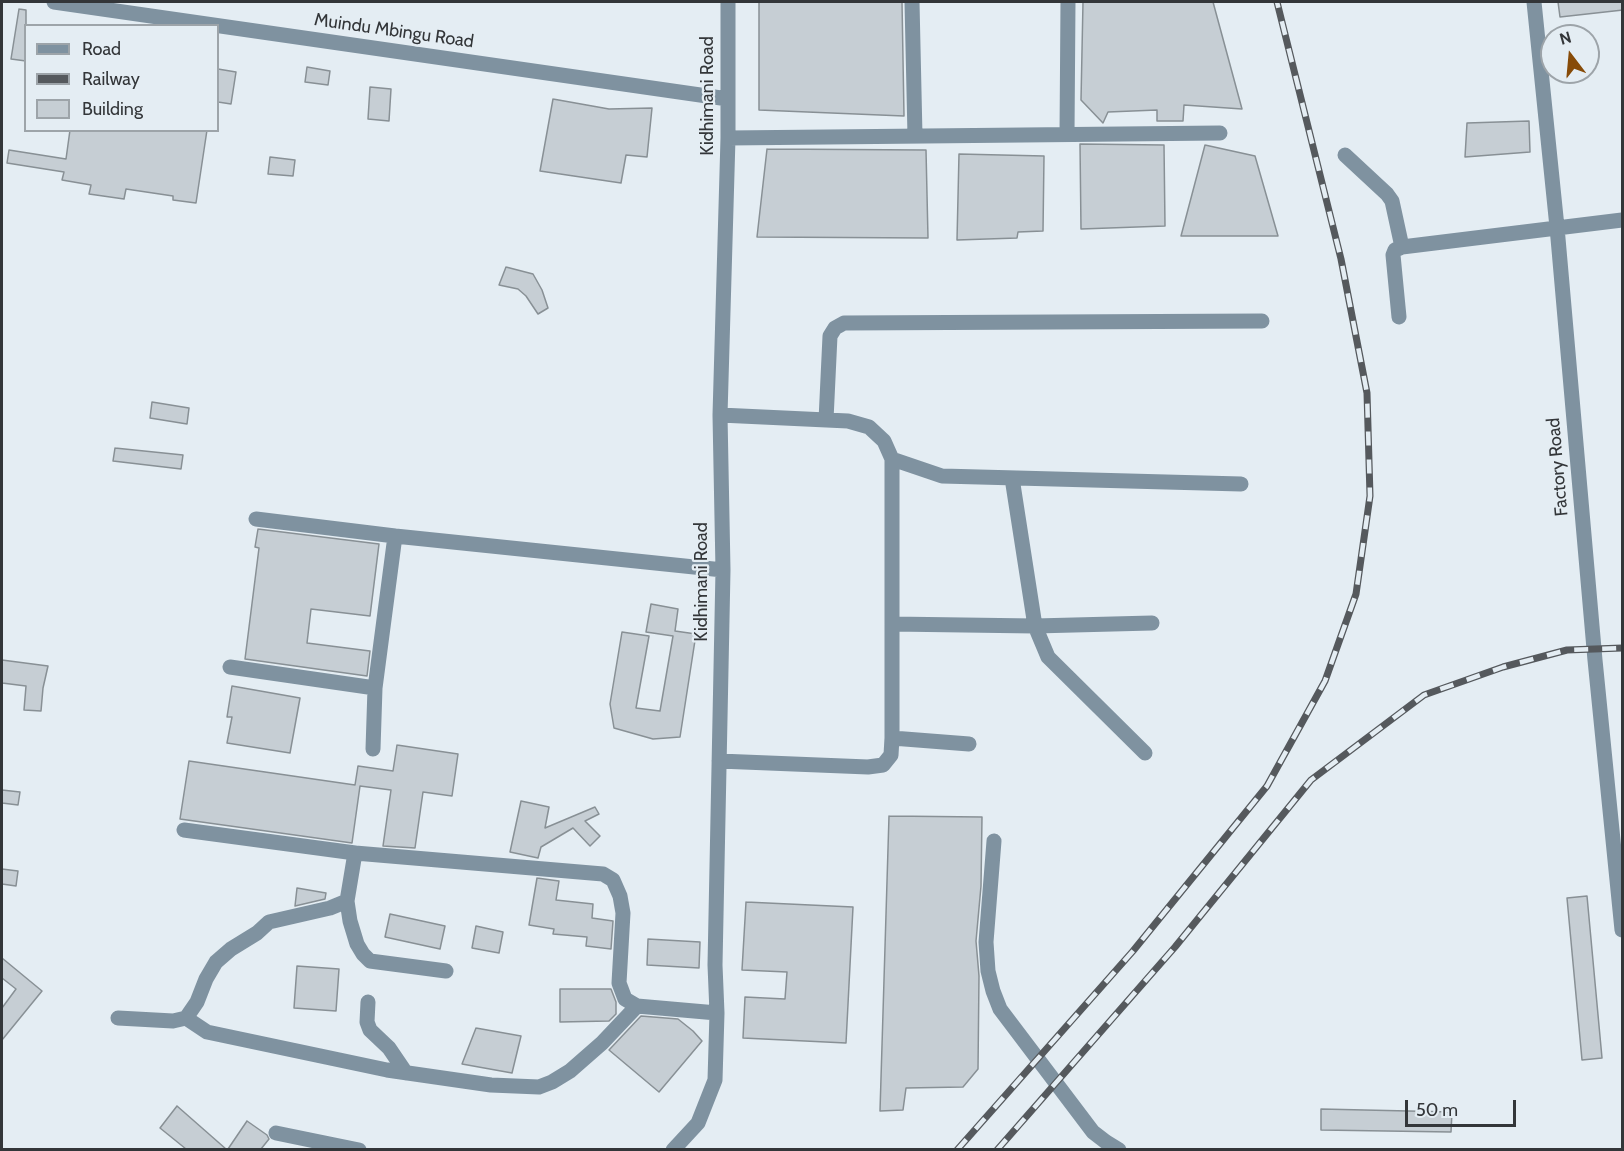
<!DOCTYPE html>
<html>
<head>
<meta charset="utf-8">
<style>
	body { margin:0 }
	#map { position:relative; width:1624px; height:1151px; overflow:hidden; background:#e4edf3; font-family:Cabin,sans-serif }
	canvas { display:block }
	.frame { position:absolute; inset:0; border:3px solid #333639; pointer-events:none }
	.legend { position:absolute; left:24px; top:24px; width:195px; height:108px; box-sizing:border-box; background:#e4edf3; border:2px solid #9da4a9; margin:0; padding:8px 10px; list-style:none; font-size:18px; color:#333639 }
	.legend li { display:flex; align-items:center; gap:12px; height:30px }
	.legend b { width:30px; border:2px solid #9da4a9 }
	.north { position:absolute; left:1540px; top:24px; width:60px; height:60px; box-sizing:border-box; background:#e4edf3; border:2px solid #9da4a9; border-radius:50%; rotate:344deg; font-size:16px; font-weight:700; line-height:24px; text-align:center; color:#333639 }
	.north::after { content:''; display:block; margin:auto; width:21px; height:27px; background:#874b08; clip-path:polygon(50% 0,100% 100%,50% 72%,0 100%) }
	.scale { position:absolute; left:1405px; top:1100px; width:111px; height:27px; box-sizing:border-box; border:3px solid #333639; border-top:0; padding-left:8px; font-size:18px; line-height:21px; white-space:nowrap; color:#333639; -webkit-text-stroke:4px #e4edf3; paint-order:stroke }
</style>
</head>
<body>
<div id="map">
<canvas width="1624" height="1151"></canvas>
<div class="frame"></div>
<ul class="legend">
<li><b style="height:8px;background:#7f92a0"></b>Road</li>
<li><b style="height:8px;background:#55595d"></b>Railway</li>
<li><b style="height:16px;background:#c6ced4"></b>Building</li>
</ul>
<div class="north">N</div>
<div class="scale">50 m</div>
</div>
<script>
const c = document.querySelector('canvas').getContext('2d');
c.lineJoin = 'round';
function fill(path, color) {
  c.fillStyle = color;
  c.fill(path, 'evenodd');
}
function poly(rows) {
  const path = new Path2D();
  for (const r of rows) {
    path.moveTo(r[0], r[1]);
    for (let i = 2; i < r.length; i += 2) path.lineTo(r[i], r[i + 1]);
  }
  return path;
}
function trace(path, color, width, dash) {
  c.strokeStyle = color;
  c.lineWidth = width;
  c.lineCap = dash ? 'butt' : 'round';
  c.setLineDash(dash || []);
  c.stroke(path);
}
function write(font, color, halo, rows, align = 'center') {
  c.font = font + ' Cabin,sans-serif';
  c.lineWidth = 4.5;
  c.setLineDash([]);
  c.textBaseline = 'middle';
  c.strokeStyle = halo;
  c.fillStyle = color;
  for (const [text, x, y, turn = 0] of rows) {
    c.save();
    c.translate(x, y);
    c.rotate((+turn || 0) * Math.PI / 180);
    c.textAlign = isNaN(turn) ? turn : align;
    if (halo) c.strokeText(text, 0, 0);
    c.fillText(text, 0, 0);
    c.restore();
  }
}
const building = poly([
	[759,2,902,2,904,116,759,110,759,2],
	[1083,2,1213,2,1242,109,1184,105,1183,121,1157,121,1157,110,1108,112,1103,123,1081,100,1083,2],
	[1558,2,1623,2,1623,10,1560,17,1558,2],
	[19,9,26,10,26,61,11,59,19,9],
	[307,67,330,71,328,85,305,82,307,67],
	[218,69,236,72,231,104,218,102,218,69],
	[370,87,391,89,389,121,368,119,370,87],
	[553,99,609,109,652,108,647,157,626,155,621,183,540,171,553,99],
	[1529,121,1530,152,1465,157,1467,123,1529,121],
	[70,130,207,130,196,203,173,200,173,196,126,189,124,199,89,194,91,185,62,180,64,172,7,163,9,150,66,159,70,130],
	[1080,144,1164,145,1165,226,1081,229,1080,144],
	[1205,145,1255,156,1278,236,1181,236,1205,145],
	[767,149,926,150,928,238,757,237,767,149],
	[959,154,1044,156,1043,231,1018,232,1017,238,957,240,959,154],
	[270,157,295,160,293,176,268,174,270,157],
	[506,267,533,274,542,290,548,308,538,314,526,296,518,289,499,285,506,267],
	[152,402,189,408,187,424,150,418,152,402],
	[115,448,183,455,181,469,113,461,115,448],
	[258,529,379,544,370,616,311,609,307,643,370,651,367,676,245,659,259,548,255,547,258,529],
	[651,604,678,609,675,631,696,634,680,737,653,739,614,728,610,704,622,632,649,636,636,708,660,711,673,636,646,632,651,604],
	[2,660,48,666,43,688,41,711,24,710,26,686,2,683,2,660],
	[232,686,300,698,290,753,227,743,232,717,227,717,232,686],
	[397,745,458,754,452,796,423,792,415,848,383,846,391,790,360,786,352,843,180,819,189,761,355,785,358,766,393,771,397,745],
	[2,790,20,792,18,805,2,803,2,790],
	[521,801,549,807,545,828,595,807,599,814,585,821,600,836,590,846,573,828,541,847,538,858,510,852,521,801],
	[889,816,982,817,981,886,976,941,979,976,978,1069,963,1087,906,1088,903,1110,880,1111,889,816],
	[2,869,18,871,16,886,2,884,2,869],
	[537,878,559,881,556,900,593,904,592,918,613,921,611,949,586,946,587,937,553,934,554,929,529,925,537,878],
	[297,888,326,893,325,899,295,906,297,888],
	[1587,896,1602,1058,1582,1060,1567,898,1587,896],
	[746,902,853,907,846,1043,743,1038,745,997,785,999,787,972,742,970,746,902],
	[390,914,445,926,440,949,385,937,390,914],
	[476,926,503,932,499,953,472,948,476,926],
	[648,939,700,942,699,968,647,965,648,939],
	[2,958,42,991,2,1040,2,1008,16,989,2,978,2,958],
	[297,966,339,969,336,1011,294,1008,297,966],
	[560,989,611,989,616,1002,616,1014,609,1021,560,1022,560,989],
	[641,1016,678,1019,693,1031,702,1041,659,1092,609,1050,641,1016],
	[476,1028,521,1036,512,1073,462,1064,476,1028],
	[177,1106,226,1149,186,1149,160,1128,177,1106],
	[1321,1109,1452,1112,1451,1132,1321,1130,1321,1109],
	[247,1121,267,1135,269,1139,261,1149,228,1149,247,1121]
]);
fill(building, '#c6ced4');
trace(building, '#889095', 1.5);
trace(poly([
	[54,2,728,99],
	[912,2,915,136],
	[1534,2,1557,227,1595,660,1622,930],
	[1067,134,1068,2],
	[728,138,1220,133],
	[1345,155,1387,194,1392,201,1402,247],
	[1399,317,1393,255,1395,250,1402,247,1622,220],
	[826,420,830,336,835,328,844,323,1262,321],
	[892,459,942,476,1241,484],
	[1012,478,1035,626,1048,657,1145,753],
	[256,519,395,536,723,570],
	[892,624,1035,626,1152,623],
	[230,667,375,688],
	[892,738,969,744],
	[373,749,375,688,395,536],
	[719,761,868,767,883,765,891,755,892,738,892,459,884,441,869,427,848,421,720,415],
	[184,830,355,853,603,874,613,880,620,896,623,913,619,983,625,999,637,1006,717,1013],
	[994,841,986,942,988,971,993,991,1000,1009,1093,1132,1106,1142,1119,1150],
	[355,853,347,901,350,921,357,944,363,954,370,961,446,971],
	[368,1002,367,1022,370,1030,389,1048,406,1073],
	[118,1018,173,1021,186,1018,197,1002,206,979,216,962,231,949,257,933,269,922,330,908,347,901],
	[186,1018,207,1032,387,1070,491,1085,539,1087,552,1082,570,1071,602,1043,637,1006],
	[276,1133,359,1150],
	[673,1150,698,1123,715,1080,717,1013,715,965,723,570,720,415,728,138,728,2]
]), '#7f92a0', 15);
const rail = poly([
	[957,1150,1133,951,1267,786,1325,681,1356,594,1370,496,1367,393,1341,259,1277,2],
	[997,1150,1175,947,1311,780,1424,695,1503,667,1567,650,1622,648]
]);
trace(rail, '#55595d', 7);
trace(rail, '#e4edf3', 4.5, [14]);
write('18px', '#333639', '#e4edf3', [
	["Muindu Mbingu Road",394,31,8],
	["Kidhimani Road",708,96,-90],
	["Factory Road",1558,467,-95],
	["Kidhimani Road",702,582,-90]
]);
</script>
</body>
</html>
